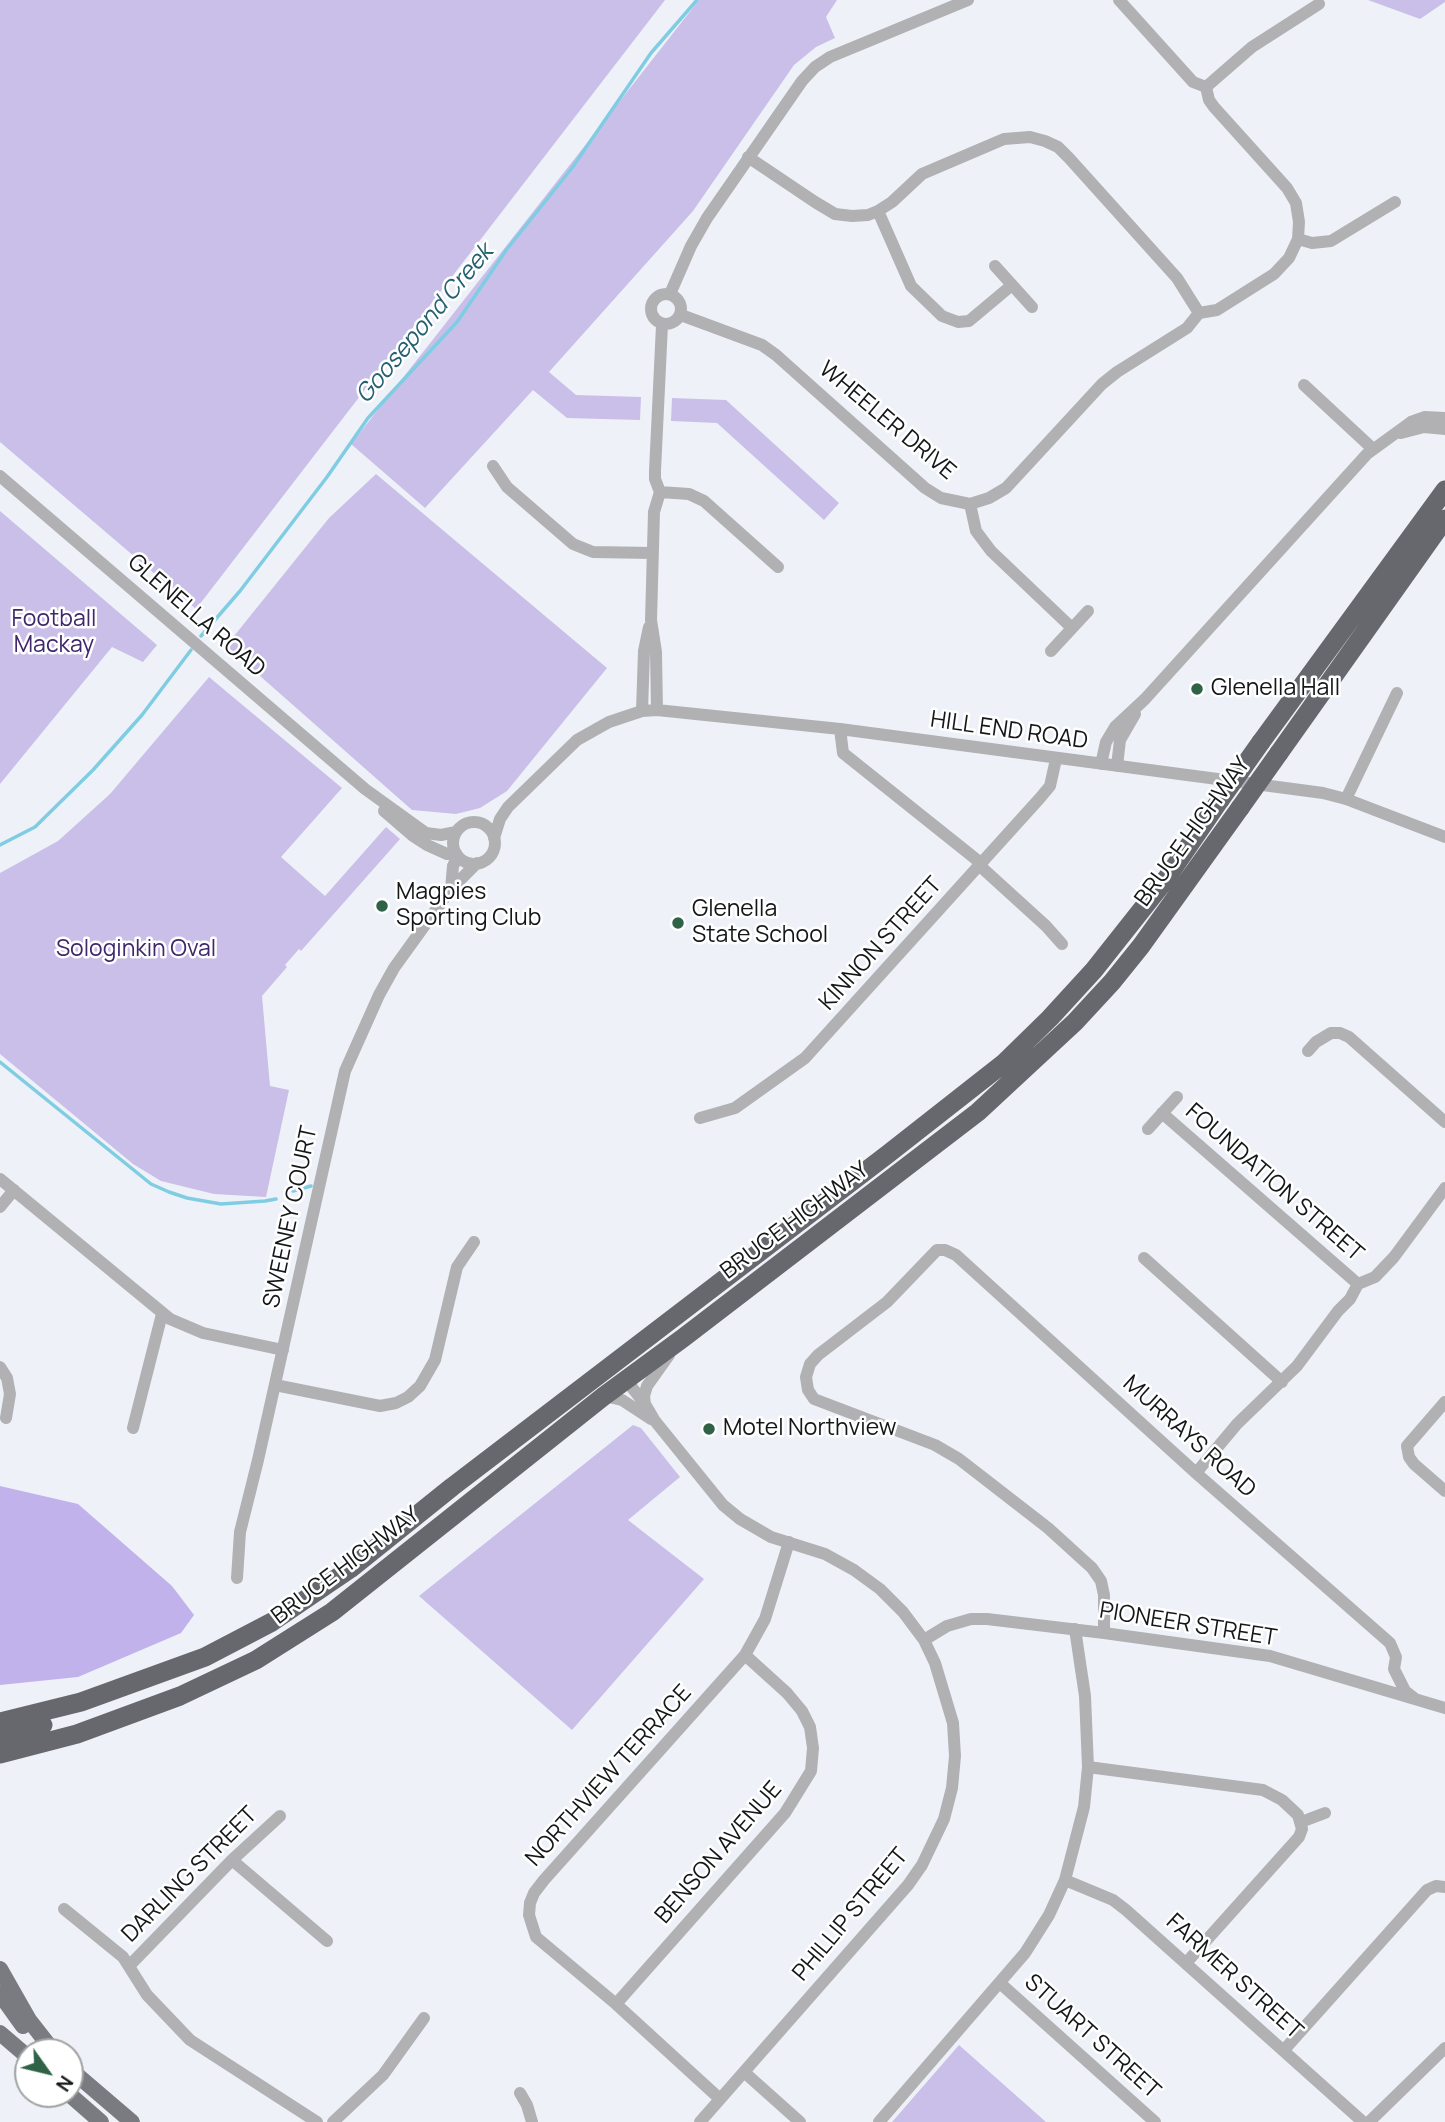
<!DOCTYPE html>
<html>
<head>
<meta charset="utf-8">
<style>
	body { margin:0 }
	#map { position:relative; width:1445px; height:2122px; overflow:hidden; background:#eef2f8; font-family:Manrope,sans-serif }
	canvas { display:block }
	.north { position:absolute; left:14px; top:2038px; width:70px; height:70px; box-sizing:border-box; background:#fff; border:2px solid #a1a2a2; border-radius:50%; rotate:124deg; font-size:19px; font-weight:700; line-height:28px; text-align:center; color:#141617 }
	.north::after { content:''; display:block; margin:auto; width:24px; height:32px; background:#2f6246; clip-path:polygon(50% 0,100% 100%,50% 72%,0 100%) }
</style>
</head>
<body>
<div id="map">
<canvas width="1445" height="2122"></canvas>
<div class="north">N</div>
</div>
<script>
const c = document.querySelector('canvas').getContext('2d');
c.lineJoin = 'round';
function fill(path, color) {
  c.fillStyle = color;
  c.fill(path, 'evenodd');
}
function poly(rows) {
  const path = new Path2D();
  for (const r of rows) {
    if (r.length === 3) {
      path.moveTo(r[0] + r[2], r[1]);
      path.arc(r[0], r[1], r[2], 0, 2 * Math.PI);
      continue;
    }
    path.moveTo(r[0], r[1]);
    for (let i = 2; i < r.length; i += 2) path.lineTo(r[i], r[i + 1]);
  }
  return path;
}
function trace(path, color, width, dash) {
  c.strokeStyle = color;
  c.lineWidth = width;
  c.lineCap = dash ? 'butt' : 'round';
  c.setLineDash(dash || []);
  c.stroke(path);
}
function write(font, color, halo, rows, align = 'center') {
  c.font = font + ' Manrope,sans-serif';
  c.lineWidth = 5;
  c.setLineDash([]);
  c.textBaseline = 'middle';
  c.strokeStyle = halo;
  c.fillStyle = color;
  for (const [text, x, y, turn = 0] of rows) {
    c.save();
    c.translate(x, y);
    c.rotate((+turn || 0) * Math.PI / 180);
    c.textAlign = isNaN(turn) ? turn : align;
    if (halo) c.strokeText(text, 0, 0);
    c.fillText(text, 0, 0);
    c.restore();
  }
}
fill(poly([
	[0,0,665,0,196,609,0,442],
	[699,0,837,0,826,17,835,38,816,47,794,65,693,211,549,372,576,395,641,397,640,420,567,418,533,390,425,508,351,444],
	[1368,0,1445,0,1445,2,1420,19],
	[672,398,726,400,839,503,824,520,717,423,671,421],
	[376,474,607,668,507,791,480,808,456,814,412,810,226,646,329,518],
	[0,511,157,645,143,662,112,647,0,784],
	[209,677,342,788,281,857,325,896,386,827,400,839,301,951,299,949,285,965,287,967,262,996,270,1086,289,1090,266,1197,214,1194,161,1181,133,1164,0,1054,0,873,58,841,110,794],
	[633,1425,641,1428,680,1477,628,1520,704,1579,572,1730,419,1596],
	[959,2045,1046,2122,892,2122]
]), '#cabfe9');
fill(poly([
	[0,1486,78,1504,172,1586,194,1615,181,1633,78,1677,0,1685]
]), '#c1b2eb');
trace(poly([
	[201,636,240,591,327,477,368,418,457,322,507,249,572,168,651,53,697,0],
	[0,845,35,827,93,770,142,715,191,650],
	[0,1062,151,1184,169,1192,187,1198,221,1204,265,1201,276,1199],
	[293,1191,311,1186]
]), '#80cde3', 3.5);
trace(poly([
	[1206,87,1252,47,1319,4],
	[748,157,815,202,835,214,852,216,868,215,878,211,892,202,922,174,1004,139,1030,137,1045,141,1058,147,1069,158,1177,278,1199,313],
	[878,211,911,286,942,316,958,322,969,321,1012,285],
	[1298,239,1312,243,1331,241,1395,202],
	[995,266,1032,307],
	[666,309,15],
	[670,294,691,246,707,218,802,81,815,67,830,57,968,0],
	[681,315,762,345,776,355,925,488,941,498,970,504,989,498,1006,488,1102,384,1117,372,1187,328,1199,313,1217,310,1274,274,1289,258,1298,239,1299,222,1296,203,1287,188,1214,107,1209,100,1206,87,1193,82,1119,0],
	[1304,385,1373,449],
	[1401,433,1424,427,1445,429],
	[493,466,507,487,573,544,593,552,652,553],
	[0,476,365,789,426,833,441,835,456,832],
	[660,492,689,494,704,501,778,567],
	[970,504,976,531,991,551,1072,628],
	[1051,651,1088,611],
	[657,710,656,652,651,620,654,512,660,492,655,479,655,471,662,325],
	[642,711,644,651,649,627],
	[840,729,843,753,982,864],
	[1101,764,1106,742,1115,727,1145,699,1367,454,1411,422,1425,417,1445,418],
	[1117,766,1120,740,1135,714],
	[1346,799,1397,693],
	[384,811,413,836,427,845,447,854,456,853],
	[474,843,21],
	[494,838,500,819,508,807,577,740,609,722,642,711,657,710,840,729,1323,793,1346,799,1445,837],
	[980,866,1046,926,1062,944],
	[451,889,453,866,458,856],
	[1308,1051,1316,1042,1331,1033,1340,1033,1349,1037,1445,1122],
	[1162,1113,1358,1284],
	[700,1118,735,1108,805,1058,1040,798,1050,786,1056,759],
	[1148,1129,1177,1097],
	[0,1179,170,1319,203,1333,283,1350],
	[0,1207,14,1190],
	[1144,1258,1282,1382],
	[0,1367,7,1378,10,1394,6,1418],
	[626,1380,645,1404,655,1421,723,1505,740,1519,771,1537,825,1554,854,1570,880,1589,903,1612,924,1640,935,1663,953,1723,955,1756,952,1788,944,1819,922,1865,908,1885,700,2122],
	[275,1385,380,1406,396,1403,408,1397,420,1386,435,1360,457,1267,474,1242],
	[604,1396,622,1400,651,1419],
	[1445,1402,1407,1446,1409,1457,1414,1464,1445,1491],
	[645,1404,644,1396,647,1386,669,1355],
	[133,1428,162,1314],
	[1196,1473,1237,1424,1297,1366,1338,1311,1350,1299,1358,1284,1375,1277,1394,1257,1445,1188],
	[237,1578,240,1532,258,1460,345,1071,379,995,394,968,451,889,477,863],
	[1104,1633,1104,1595,1101,1581,1092,1568,1048,1528,959,1459,935,1445,814,1399,808,1390,806,1377,810,1364,818,1355,887,1302,937,1250,945,1250,956,1255,1196,1473,1390,1643,1396,1657,1394,1669,1405,1691,1414,1698],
	[924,1640,947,1626,971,1619,987,1619,1104,1633,1270,1656,1445,1708],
	[1088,1767,1263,1790,1282,1800,1298,1815,1302,1829,1299,1837,1186,1963],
	[1301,1822,1325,1813],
	[232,1860,327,1941],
	[1065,1880,1113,1900,1126,1910,1363,2122],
	[64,1909,123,1957,147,1995,190,2040,317,2122],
	[130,1965,232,1860,280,1816],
	[1001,1984,1155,2122],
	[616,2004,785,1813,811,1771,813,1748,810,1727,802,1711,787,1693,745,1655],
	[1284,2050,1427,1890,1436,1886,1445,1887],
	[744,2072,800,2122],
	[520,2093,527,2105,532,2122],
	[720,2099,616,2004,536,1937,529,1915,530,1903,534,1893,544,1880,745,1655,765,1619,789,1542],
	[333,2122,383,2075,424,2018],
	[879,2122,1025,1953,1049,1915,1065,1880,1084,1807,1088,1767,1085,1696,1075,1629],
	[1369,2122,1445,2048]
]), '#b1b1b4', 12);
trace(poly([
	[0,1969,29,2020,54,2052],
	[0,1994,23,2026],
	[0,2033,28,2057],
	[70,2069,132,2122],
	[69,2094,101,2122]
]), '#7a7b80', 16);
trace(poly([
	[1261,742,1445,490],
	[1279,753,1445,519],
	[0,1722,81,1702,205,1657,272,1622,350,1569,452,1487,888,1154,1004,1063,1050,1018,1094,970,1166,879,1220,800],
	[0,1736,43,1725],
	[0,1754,77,1734,180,1696,256,1660,332,1612,604,1396,683,1338,978,1112,1075,1022,1112,982,1141,946,1240,808]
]), '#67686e', 19);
trace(poly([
	[1220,800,1261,742],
	[1240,808,1279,753]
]), '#67686e', 19);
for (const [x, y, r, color] of [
	[1197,689,7,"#2f6246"],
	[382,906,7,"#2f6246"],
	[678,923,7,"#2f6246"],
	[709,1429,7,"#2f6246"]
]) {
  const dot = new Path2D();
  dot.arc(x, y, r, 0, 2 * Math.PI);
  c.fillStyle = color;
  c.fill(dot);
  trace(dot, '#fff', 2.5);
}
write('23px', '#141617', '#fff', [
	["WHEELER DRIVE",887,421,40],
	["GLENELLA ROAD",196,616,41],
	["HILL END ROAD",1009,731,8],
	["BRUCE HIGHWAY",1193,832,-54],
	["KINNON STREET",881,944,-48],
	["FOUNDATION STREET",1274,1183,41],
	["SWEENEY COURT",291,1217,-78],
	["BRUCE HIGHWAY",795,1221,-37],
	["MURRAYS ROAD",1189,1437,42],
	["BRUCE HIGHWAY",346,1566,-37],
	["PIONEER STREET",1188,1625,9],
	["NORTHVIEW TERRACE",609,1776,-48],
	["BENSON AVENUE",719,1853,-49],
	["DARLING STREET",190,1875,-45],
	["PHILLIP STREET",851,1915,-50],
	["FARMER STREET",1234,1977,42],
	["STUART STREET",1092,2037,42]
]);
write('23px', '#3f276a', '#fff', [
	["Football",54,620],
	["Mackay",54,646],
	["Sologinkin Oval",136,950]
]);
write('23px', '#141617', '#fff', [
	["Glenella Hall",1211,689],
	["Magpies",396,893],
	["Sporting Club",396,919],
	["Glenella",692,910],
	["State School",692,936],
	["Motel Northview",723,1429]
], 'left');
write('italic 24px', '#226171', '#fff', [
	["Goosepond Creek",425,324,-50]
]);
</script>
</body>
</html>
